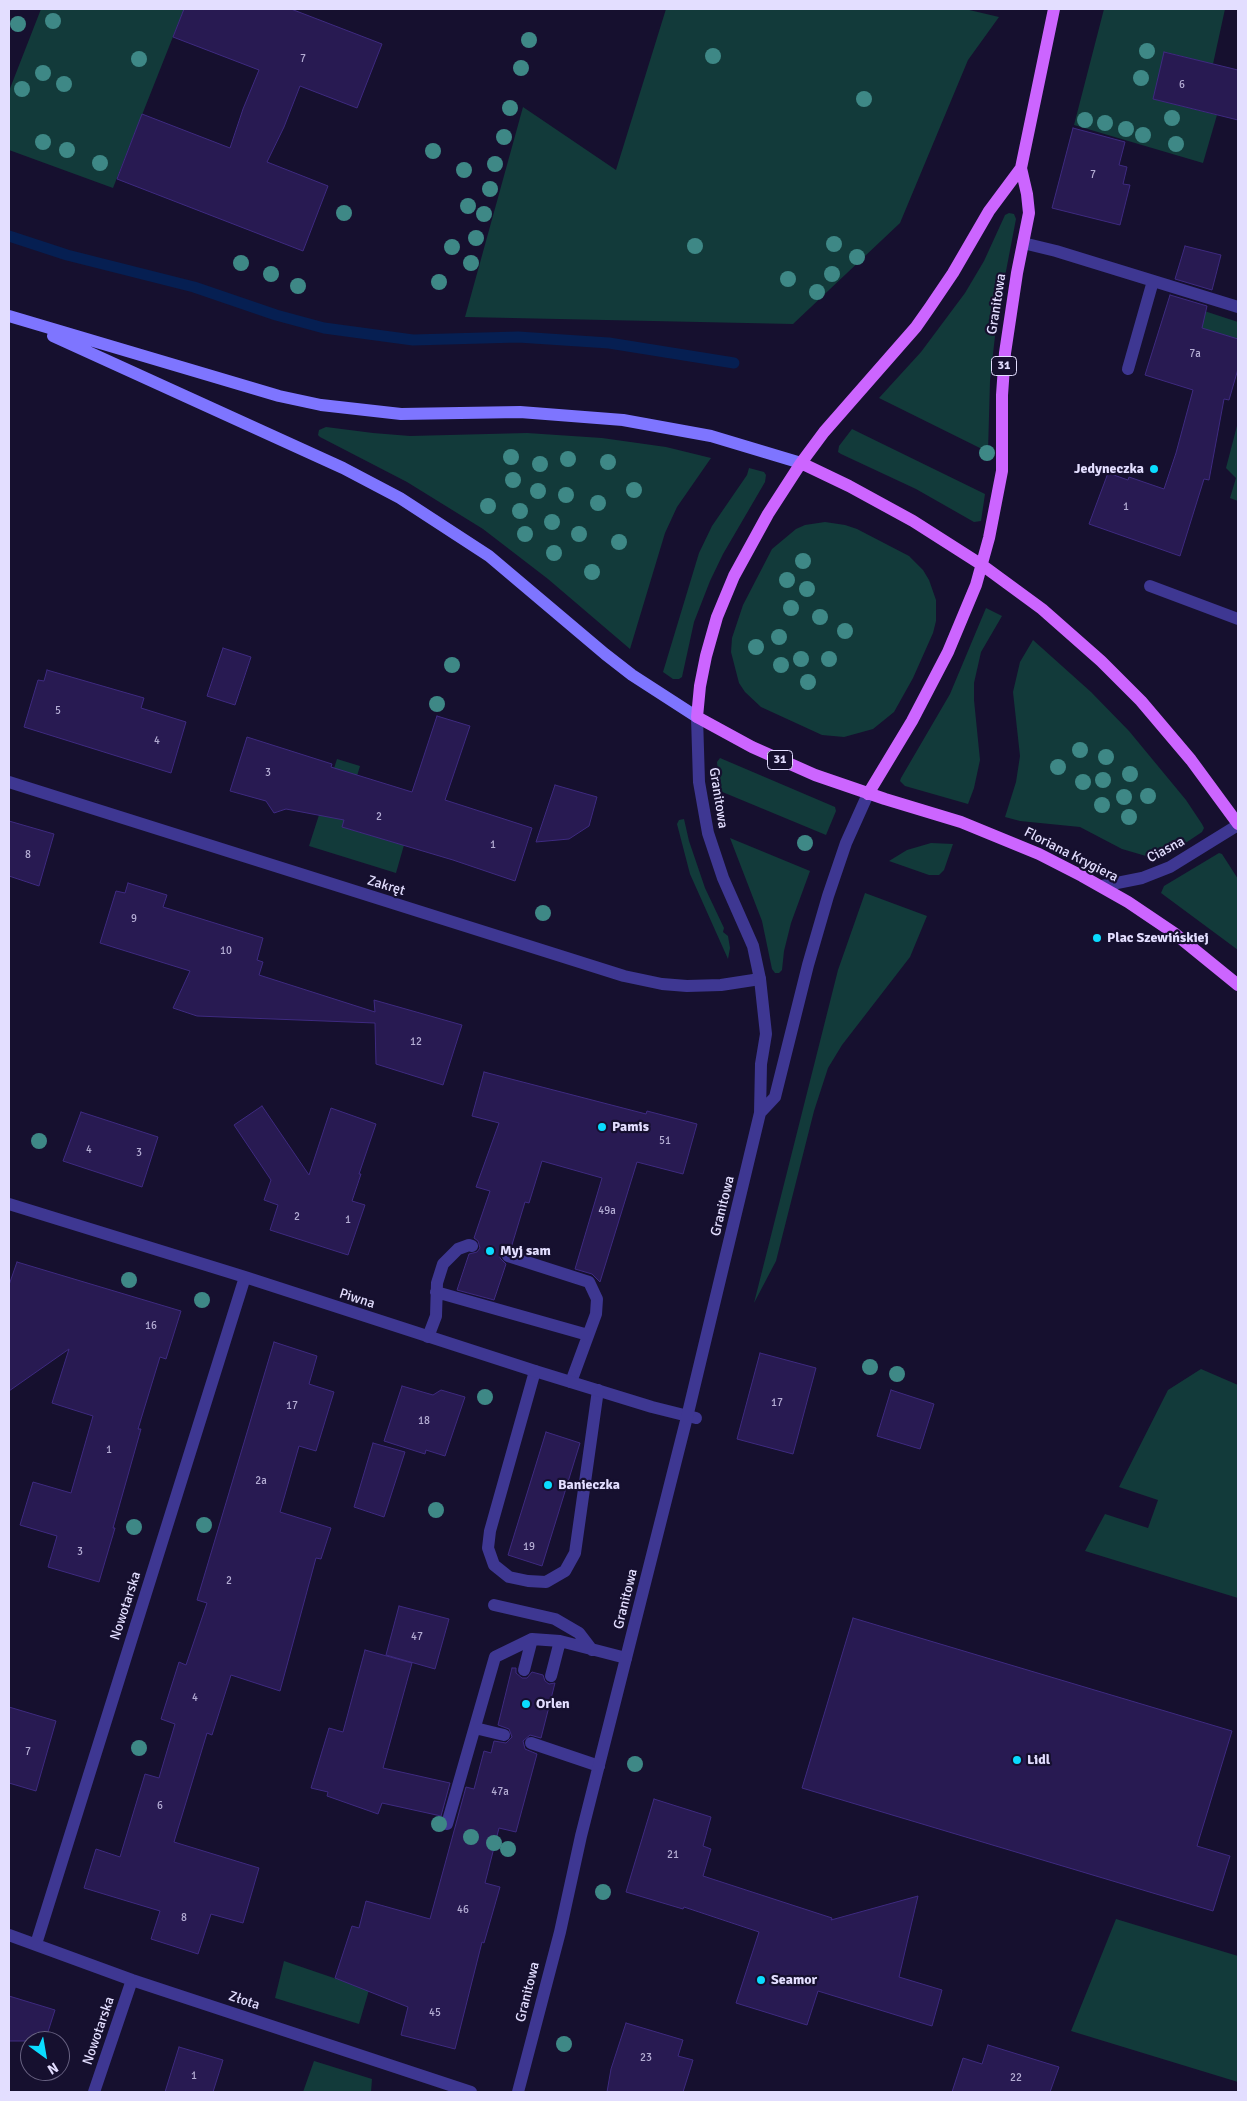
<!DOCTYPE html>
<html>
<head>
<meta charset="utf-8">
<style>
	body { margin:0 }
	#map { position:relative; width:1247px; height:2101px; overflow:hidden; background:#16102f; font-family:Signika,sans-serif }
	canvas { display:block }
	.frame { position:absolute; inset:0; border:10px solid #e3deff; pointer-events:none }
	.north { position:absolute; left:20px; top:2031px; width:50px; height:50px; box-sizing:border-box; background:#16102f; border:1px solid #686282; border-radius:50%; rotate:148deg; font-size:14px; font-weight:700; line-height:20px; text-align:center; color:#e3deff }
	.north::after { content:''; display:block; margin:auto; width:18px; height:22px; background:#0adcff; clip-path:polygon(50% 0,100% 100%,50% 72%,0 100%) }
</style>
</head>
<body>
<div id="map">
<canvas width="1247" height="2101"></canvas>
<div class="frame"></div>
<div class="north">N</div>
</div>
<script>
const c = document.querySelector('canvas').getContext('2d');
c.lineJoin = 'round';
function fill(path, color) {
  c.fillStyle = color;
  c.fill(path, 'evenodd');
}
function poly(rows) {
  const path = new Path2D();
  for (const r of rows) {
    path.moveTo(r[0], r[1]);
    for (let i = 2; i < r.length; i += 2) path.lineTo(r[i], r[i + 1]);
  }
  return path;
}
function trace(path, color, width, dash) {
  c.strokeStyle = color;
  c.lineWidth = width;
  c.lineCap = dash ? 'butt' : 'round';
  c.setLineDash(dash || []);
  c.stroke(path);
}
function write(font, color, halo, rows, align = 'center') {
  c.font = font + ' Signika,sans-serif';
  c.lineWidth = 4.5;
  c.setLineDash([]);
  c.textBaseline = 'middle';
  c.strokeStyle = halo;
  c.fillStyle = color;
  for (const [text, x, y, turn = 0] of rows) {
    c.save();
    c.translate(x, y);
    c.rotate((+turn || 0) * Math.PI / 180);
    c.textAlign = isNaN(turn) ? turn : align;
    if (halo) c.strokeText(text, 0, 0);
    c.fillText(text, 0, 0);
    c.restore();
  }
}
fill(poly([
	[41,9,184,9,113,188,9,150,9,91],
	[666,9,965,9,999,17,968,60,900,223,793,324,465,317,523,107,616,170],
	[1104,9,1225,9,1213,64,1165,52,1153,99,1217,115,1203,163,1074,125],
	[1009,213,1014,214,1016,219,997,318,990,381,988,452,879,398,921,352,965,293,984,261,1005,215],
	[1180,303,1238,322,1238,339,1163,317,1165,310,1169,305],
	[1238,422,1238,501,1230,498,1236,478,1226,468],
	[326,427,373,433,410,436,527,433,602,438,666,447,711,458,677,507,665,533,630,649,548,579,483,529,407,482,320,437,318,435,319,430],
	[852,429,985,494,981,521,974,522,916,489,841,454,838,452,839,446],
	[749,468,764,472,766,475,765,482,723,554,710,581,694,622,682,677,679,679,673,679,663,672,699,553,712,526,747,475],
	[825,522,845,525,857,529,909,556,923,570,929,580,936,600,936,621,933,633,913,678,894,712,873,729,844,737,822,735,761,707,745,692,739,683,731,652,732,638,743,605,772,549,796,529,805,525],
	[986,608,1002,616,981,652,974,683,974,700,980,760,974,788,968,804,905,786,900,781,901,778,950,694],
	[1033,640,1091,692,1129,731,1186,800,1202,824,1204,828,1202,832,1175,850,1165,853,1146,856,1122,849,1080,827,1020,821,1005,817,1016,782,1020,756,1013,692,1020,662],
	[720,758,835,807,836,811,826,835,720,791,717,762],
	[337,759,360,766,342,827,404,845,396,873,309,846],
	[684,819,689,841,705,888,724,928,723,932,728,936,730,948,728,959,690,874,677,824,679,820],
	[730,838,810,871,791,923,784,951,782,970,779,973,775,973,772,969,762,921],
	[931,843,953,844,944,870,939,875,929,875,889,861,907,850],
	[1219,853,1222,854,1238,879,1238,950,1161,893,1164,886],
	[865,893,927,916,910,957,842,1045,828,1068,814,1111,776,1261,754,1303,838,970],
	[1201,1369,1238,1385,1238,1598,1085,1551,1105,1514,1148,1528,1158,1500,1119,1487,1168,1390],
	[1116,1919,1238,1956,1238,2082,1071,2031],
	[284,1961,369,1990,359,2024,275,1998],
	[314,2061,372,2079,371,2092,303,2092]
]), '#123a3a');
trace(poly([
	[9,236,67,255,194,287,276,315,324,328,413,340,518,337,609,343,734,363]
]), '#061f52', 11);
const building = poly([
	[184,9,291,9,382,44,357,108,300,86,284,127,267,162,328,186,303,251,117,179,142,114,230,148,243,109,259,70,173,37,184,9],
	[1164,52,1238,70,1238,120,1153,99,1164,52],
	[1073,128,1125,142,1119,165,1127,167,1123,184,1130,185,1120,225,1052,208,1073,128],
	[1185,246,1221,255,1212,290,1175,279,1185,246],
	[1170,295,1207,306,1202,328,1238,339,1238,369,1229,400,1224,399,1209,480,1204,479,1180,556,1089,524,1108,473,1128,480,1129,477,1164,489,1176,453,1193,390,1145,375,1170,295],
	[223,648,251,657,235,705,207,696,223,648],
	[47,670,144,698,141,708,186,722,171,773,24,727,38,680,44,681,47,670],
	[437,716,470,726,445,800,532,828,515,881,453,860,342,827,344,820,286,809,274,813,266,801,230,791,247,737,332,764,331,767,412,792,437,716],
	[555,785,597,797,589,826,569,839,536,842,555,785],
	[9,821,54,834,39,886,9,876,9,821],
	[128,883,167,895,163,907,263,938,257,960,263,962,259,975,375,1012,374,1000,462,1025,443,1085,376,1064,375,1023,197,1016,173,1008,190,971,100,943,116,891,125,893,128,883],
	[484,1072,646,1114,647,1111,697,1124,683,1174,637,1162,600,1282,592,1274,575,1269,602,1178,542,1161,529,1203,525,1202,511,1248,506,1248,500,1253,500,1258,506,1264,494,1300,457,1290,469,1254,477,1252,480,1248,478,1241,474,1238,490,1191,476,1187,499,1123,472,1116,484,1072],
	[262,1106,309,1175,331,1108,376,1124,359,1174,361,1174,352,1201,365,1205,348,1255,270,1230,278,1205,264,1200,271,1180,234,1125,262,1106],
	[81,1112,158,1137,142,1187,63,1161,81,1112],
	[17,1262,181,1311,166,1359,160,1357,138,1429,141,1429,113,1528,115,1528,99,1582,48,1567,57,1536,20,1525,33,1482,71,1493,93,1416,52,1403,69,1349,9,1391,9,1285,17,1262],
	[274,1342,317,1356,309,1384,334,1392,316,1451,299,1446,280,1512,331,1528,321,1559,316,1558,280,1691,231,1675,212,1735,207,1733,174,1842,259,1868,243,1923,211,1914,198,1954,151,1939,160,1911,84,1888,96,1849,120,1857,145,1774,159,1778,175,1724,161,1719,179,1662,186,1665,207,1603,197,1600,274,1342],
	[760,1353,816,1368,793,1454,737,1439,760,1353],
	[402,1386,433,1395,441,1390,465,1397,445,1456,426,1450,425,1454,384,1441,402,1386],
	[891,1390,934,1404,920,1449,877,1436,891,1390],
	[546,1432,580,1443,542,1566,508,1555,546,1432],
	[373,1443,405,1452,384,1517,354,1507,373,1443],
	[399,1606,449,1619,435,1669,386,1655,399,1606],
	[853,1618,1232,1731,1197,1846,1230,1856,1213,1911,802,1788,853,1618],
	[365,1650,412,1663,383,1768,450,1783,441,1816,382,1803,378,1814,327,1796,328,1792,311,1788,329,1728,343,1732,365,1650],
	[512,1668,516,1668,516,1673,522,1678,527,1678,532,1672,543,1675,545,1681,549,1684,555,1683,541,1738,530,1735,523,1741,525,1749,537,1754,516,1832,499,1828,485,1883,500,1887,484,1943,482,1942,455,2049,401,2035,408,2007,335,1978,352,1926,359,1928,366,1901,430,1919,466,1787,474,1789,484,1751,491,1753,494,1741,506,1743,512,1737,509,1729,498,1725,512,1668],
	[9,1707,56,1721,36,1791,9,1783,9,1707],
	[654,1799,711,1817,703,1846,711,1849,703,1876,832,1918,831,1920,918,1896,899,1977,942,1990,932,2026,818,1991,807,2025,736,2003,759,1932,684,1907,683,1909,626,1892,654,1799],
	[9,1996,55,2010,45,2041,9,2041,9,1996],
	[626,2023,683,2040,678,2056,693,2060,683,2092,607,2092,611,2069,626,2023],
	[988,2045,1059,2067,1050,2092,952,2092,963,2058,982,2064,988,2045],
	[179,2047,223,2060,213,2092,165,2092,179,2047]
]);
fill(building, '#281a52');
trace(building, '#3e2a80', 1);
trace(poly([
	[1023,243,1056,251,1238,307],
	[1128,369,1153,281],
	[508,1256,589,1282,597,1299,596,1314,571,1382],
	[436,1292,588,1335],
	[428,1337,436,1316,437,1283,443,1264,458,1249,469,1245,472,1246],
	[535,1371,490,1531,488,1548,494,1565,509,1577,528,1581,546,1582,565,1571,575,1553,598,1390],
	[494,1605,555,1619,579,1633,592,1650],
	[524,1670,532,1639,560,1641,626,1658],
	[551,1676,560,1641],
	[475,1728,504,1735],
	[531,1743,599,1766],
	[447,1824,495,1657,532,1639]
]), '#3e3792', 12);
trace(poly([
	[1150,586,1238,619],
	[9,782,624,976,662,984,687,986,721,985,760,979],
	[1102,886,1142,878,1170,867,1238,825],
	[9,1204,245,1277,535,1371,652,1407,696,1418],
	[9,1935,132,1980,471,2092],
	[36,1944,245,1277],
	[94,2092,132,1980]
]), '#3e3792', 12);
trace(poly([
	[760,1113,775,1097,808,965,828,896,846,843,868,794],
	[518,2092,560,1932,581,1836,687,1417,760,1113,761,1064,766,1034,760,979,753,946,723,878,708,833,699,782,697,717]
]), '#3e3792', 12);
trace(poly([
	[9,316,279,396,321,405,401,414,520,412,623,420,711,436,801,463],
	[53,336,343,468,400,498,489,556,605,654,632,675,697,717]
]), '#7e75ff', 12);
trace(poly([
	[1054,9,1021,168,989,211,953,273,930,307,916,327,824,432,801,463,768,514,734,576,717,617,706,656,700,686,697,717,752,747,815,775,885,799,961,822,1039,854,1082,876,1128,902,1174,933,1238,985],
	[801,463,849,486,913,521,982,565,1042,609,1101,661,1141,701,1191,760,1238,824],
	[868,794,912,721,948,652,976,585,989,538,1002,471,1002,395,1005,353,1017,273,1029,213,1027,194,1021,168]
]), '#cc65ff', 12);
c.fillStyle = '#3e8886';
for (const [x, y] of [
	[53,21],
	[18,24],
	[529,40],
	[1147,51],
	[713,56],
	[139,59],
	[521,68],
	[43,73],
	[1141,78],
	[64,84],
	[22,89],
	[864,99],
	[510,108],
	[1172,118],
	[1085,120],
	[1105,123],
	[1126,129],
	[1143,135],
	[504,137],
	[43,142],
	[1176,144],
	[67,150],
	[433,151],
	[100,163],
	[495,164],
	[464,170],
	[490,189],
	[468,206],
	[344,213],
	[484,214],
	[476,238],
	[834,244],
	[695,246],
	[452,247],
	[857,257],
	[241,263],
	[471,263],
	[271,274],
	[832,274],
	[788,279],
	[439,282],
	[298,286],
	[817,292],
	[987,453],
	[511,457],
	[568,459],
	[608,462],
	[540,464],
	[513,480],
	[634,490],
	[538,491],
	[566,495],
	[598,503],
	[488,506],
	[520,511],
	[552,522],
	[525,534],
	[579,534],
	[619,542],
	[554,553],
	[803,561],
	[592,572],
	[787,580],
	[807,589],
	[791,608],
	[820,617],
	[845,631],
	[779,637],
	[756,647],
	[801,659],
	[829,659],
	[452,665],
	[781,665],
	[808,682],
	[437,704],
	[1080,750],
	[1106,757],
	[1058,767],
	[1130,774],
	[1103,780],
	[1083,782],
	[1148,796],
	[1124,797],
	[1102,805],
	[1129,817],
	[805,843],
	[543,913],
	[39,1141],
	[129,1280],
	[202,1300],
	[870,1367],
	[897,1374],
	[485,1397],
	[436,1510],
	[204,1525],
	[134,1527],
	[139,1748],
	[635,1764],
	[439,1824],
	[471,1837],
	[494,1843],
	[508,1849],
	[603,1892],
	[564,2044]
]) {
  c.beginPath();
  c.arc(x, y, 8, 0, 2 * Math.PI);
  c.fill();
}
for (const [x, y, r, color] of [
	[1154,469,5,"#0adcff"],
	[1097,938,5,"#0adcff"],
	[602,1127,5,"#0adcff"],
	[490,1251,5,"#0adcff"],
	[548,1485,5,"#0adcff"],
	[526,1704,5,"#0adcff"],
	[1017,1760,5,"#0adcff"],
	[761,1980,5,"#0adcff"]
]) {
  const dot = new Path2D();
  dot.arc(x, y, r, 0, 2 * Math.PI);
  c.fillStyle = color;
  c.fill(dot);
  trace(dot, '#16102f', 2);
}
write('11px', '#b4add4', null, [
	["7",303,59],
	["6",1182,85],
	["7",1093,175],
	["7a",1195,354],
	["1",1126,507],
	["5",58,711],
	["4",157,741],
	["3",268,773],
	["2",379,817],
	["1",493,845],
	["8",28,855],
	["9",134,919],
	["10",226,951],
	["12",416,1042],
	["51",665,1141],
	["4",89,1150],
	["3",139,1153],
	["49a",607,1211],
	["2",297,1217],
	["1",348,1220],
	["16",151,1326],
	["17",777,1403],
	["17",292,1406],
	["18",424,1421],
	["1",109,1450],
	["2a",261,1481],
	["19",529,1547],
	["3",80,1552],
	["2",229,1581],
	["47",417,1637],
	["4",195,1698],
	["7",28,1752],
	["47a",500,1792],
	["6",160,1806],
	["21",673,1855],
	["46",463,1910],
	["8",184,1918],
	["45",435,2013],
	["23",646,2058],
	["1",194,2076],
	["22",1016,2078]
]);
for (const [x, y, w] of [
	[1004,366,25],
	[780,760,25]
]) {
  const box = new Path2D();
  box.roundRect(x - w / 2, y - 9.5, w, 19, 4);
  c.fillStyle = '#16102f';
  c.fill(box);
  trace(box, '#e3deff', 1);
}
write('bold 12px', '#e3deff', null, [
	["31",1004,366],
	["31",780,760]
]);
write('14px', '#e3deff', '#16102f', [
	["Granitowa",997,304,-81],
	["Granitowa",718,798,81],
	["Ciasna",1166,850,-28],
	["Floriana Krygiera",1071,855,27],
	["Zakręt",386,886,17],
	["Granitowa",723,1206,-76],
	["Piwna",357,1299,18],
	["Granitowa",626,1599,-76],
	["Nowotarska",126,1606,-72],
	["Granitowa",528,1992,-76],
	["Złota",244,2001,18],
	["Nowotarska",99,2031,-71]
]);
write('bold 14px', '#e3deff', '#16102f', [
	["Jedyneczka",1144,469,"right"],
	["Plac Szewińskiej",1107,938],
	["Pamis",612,1127],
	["Myj sam",500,1251],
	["Banieczka",558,1485],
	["Orlen",536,1704],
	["Lidl",1027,1760],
	["Seamor",771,1980]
], 'left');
</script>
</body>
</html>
